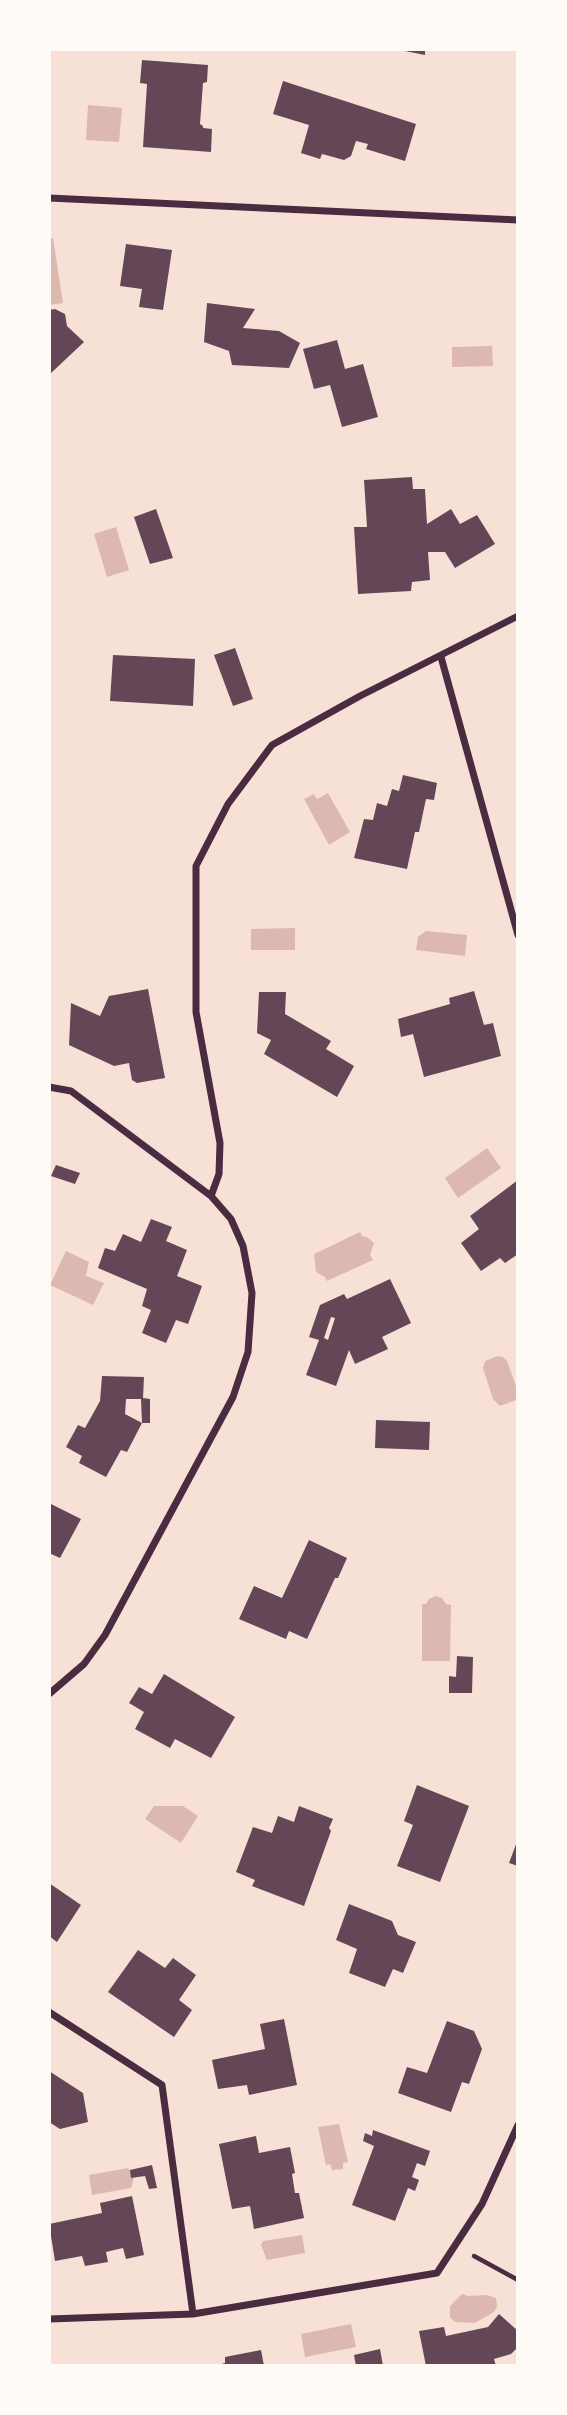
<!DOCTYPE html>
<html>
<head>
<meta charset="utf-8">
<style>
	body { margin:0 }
	#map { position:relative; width:567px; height:2415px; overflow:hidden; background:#f7e1d7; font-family:"IBM Plex Sans",sans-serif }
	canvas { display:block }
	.frame { position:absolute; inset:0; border:51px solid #fffaf5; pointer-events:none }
</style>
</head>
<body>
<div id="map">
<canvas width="567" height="2415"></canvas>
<div class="frame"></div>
</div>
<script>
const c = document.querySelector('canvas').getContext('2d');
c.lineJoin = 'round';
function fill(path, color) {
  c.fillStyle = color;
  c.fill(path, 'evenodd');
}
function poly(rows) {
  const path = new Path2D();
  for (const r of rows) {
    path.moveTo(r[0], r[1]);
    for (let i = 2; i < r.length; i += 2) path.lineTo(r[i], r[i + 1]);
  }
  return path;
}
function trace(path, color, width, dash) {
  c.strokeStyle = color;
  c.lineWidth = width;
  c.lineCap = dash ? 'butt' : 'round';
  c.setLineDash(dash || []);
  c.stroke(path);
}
fill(poly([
	[88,105,122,108,119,142,86,140],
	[53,238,63,303,49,305,49,239],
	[492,346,493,366,452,367,452,347],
	[116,527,129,570,107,577,94,534],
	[328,793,350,832,329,845,304,799,314,794,317,799],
	[295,928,295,950,251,950,251,929],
	[426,931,467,935,465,956,416,950,418,937],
	[487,1148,501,1168,458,1198,445,1178],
	[360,1232,362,1236,367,1237,374,1243,370,1255,373,1260,327,1281,325,1277,316,1272,314,1254],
	[66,1251,89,1262,86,1276,104,1283,93,1305,50,1285],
	[498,1356,503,1357,507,1361,518,1392,516,1400,500,1406,493,1399,483,1368,485,1361],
	[436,1596,442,1598,446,1604,451,1605,450,1661,422,1661,422,1604,426,1604,429,1599],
	[154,1806,183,1806,198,1816,181,1843,145,1819],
	[339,2124,348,2162,343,2163,343,2169,332,2170,330,2164,326,2165,318,2127],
	[128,2168,134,2176,131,2188,92,2195,89,2175],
	[302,2235,305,2253,267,2260,261,2245,263,2241],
	[462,2294,468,2296,487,2295,496,2298,497,2306,494,2312,475,2323,455,2322,450,2317,450,2306],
	[351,2324,356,2347,305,2357,301,2334]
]), '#dcb8b0');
fill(poly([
	[400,49,425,49,425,55,400,50],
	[142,60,208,65,207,82,203,83,200,124,203,126,203,128,212,129,211,152,143,147,147,84,140,83],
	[283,81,416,124,405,161,366,149,368,144,356,141,351,156,344,160,322,154,320,159,301,153,309,125,273,114],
	[126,244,172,250,163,310,139,307,142,289,120,286],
	[207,303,255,309,243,328,279,331,300,343,289,368,232,365,229,351,204,342],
	[55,309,65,314,67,326,84,342,49,375,49,310],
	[337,340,345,369,363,364,378,417,342,427,330,385,314,389,303,349],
	[412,477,413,489,425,489,427,524,451,509,460,524,477,515,495,544,455,568,445,552,428,552,430,580,412,582,411,591,358,594,354,527,367,527,364,480],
	[156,509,173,558,150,564,134,517],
	[235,648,253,699,233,706,214,655],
	[113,655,195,659,193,706,110,701],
	[403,775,437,783,434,800,426,799,419,832,415,832,407,869,354,858,364,819,373,820,377,803,387,806,392,789,399,791],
	[148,989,165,1078,137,1083,132,1080,129,1063,114,1066,69,1045,71,1003,100,1016,109,996],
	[474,991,484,1025,493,1023,501,1056,424,1077,413,1034,401,1037,398,1019,450,1004,449,998],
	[259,992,286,992,285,1014,331,1041,326,1049,354,1066,337,1097,264,1054,271,1040,257,1033],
	[56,1165,80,1173,75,1184,51,1176],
	[518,1180,518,1254,505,1263,500,1258,481,1271,461,1243,479,1229,470,1216],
	[151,1219,172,1227,166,1241,187,1250,177,1276,202,1286,188,1324,176,1320,166,1343,142,1333,151,1310,142,1306,147,1289,98,1268,105,1248,115,1251,123,1234,141,1242],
	[390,1279,411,1323,382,1337,388,1349,355,1364,349,1350,336,1386,306,1375,319,1340,309,1337,320,1305,344,1294,347,1299],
	[331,1317,335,1318,328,1340,324,1338],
	[102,1376,144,1377,143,1398,150,1399,150,1423,142,1423,127,1452,121,1450,106,1477,79,1463,82,1456,66,1447,78,1425,85,1428,100,1401],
	[126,1399,141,1399,142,1423,125,1414],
	[376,1420,430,1422,429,1450,375,1448],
	[49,1503,81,1519,60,1558,49,1553],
	[309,1540,347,1558,338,1578,335,1578,307,1639,289,1631,286,1639,239,1619,254,1586,282,1598],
	[457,1656,473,1657,472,1693,449,1693,449,1676,456,1677],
	[164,1674,235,1717,211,1758,175,1739,170,1748,135,1729,144,1712,129,1703,139,1687,152,1694],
	[417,1785,469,1806,440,1882,397,1866,413,1825,404,1821],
	[299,1806,333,1819,329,1828,331,1831,304,1906,252,1886,255,1880,236,1872,253,1827,272,1833,278,1816,294,1822],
	[518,1839,518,1866,509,1863],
	[49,1883,81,1905,57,1942,49,1936],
	[349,1904,392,1921,398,1935,416,1942,403,1973,393,1969,385,1987,349,1973,357,1949,336,1940],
	[138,1950,165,1968,173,1958,196,1975,179,2000,192,2010,174,2037,108,1992],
	[284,2019,297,2085,249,2095,247,2085,218,2089,212,2060,265,2049,260,2024],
	[447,2021,474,2031,482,2049,469,2084,462,2082,451,2112,398,2093,407,2067,427,2073],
	[49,2071,83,2093,88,2122,60,2129,49,2122],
	[373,2130,430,2151,425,2166,417,2163,412,2177,419,2180,415,2191,408,2188,395,2221,352,2205,374,2146,363,2141,365,2133,372,2136],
	[256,2136,259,2153,290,2147,295,2173,292,2174,295,2193,299,2193,304,2218,254,2229,250,2206,232,2209,219,2144],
	[152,2165,157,2188,149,2189,145,2176,131,2178,130,2170],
	[132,2196,144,2255,126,2259,123,2248,106,2252,108,2262,85,2266,82,2256,55,2261,49,2224,102,2213,100,2203],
	[499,2314,518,2331,518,2347,511,2354,494,2359,496,2366,426,2366,419,2331,444,2327,446,2336,488,2327],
	[380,2349,383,2366,356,2366,354,2355],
	[261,2350,264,2366,215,2366,225,2363,225,2357]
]), '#644757');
trace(poly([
	[474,2256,518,2280]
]), '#4a2c40', 4.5);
trace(poly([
	[49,198,518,220],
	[441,657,518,935],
	[49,1087,71,1091,211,1196,231,1219,243,1246,252,1293,248,1352,233,1397,105,1635,84,1664,49,1694],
	[211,1196,219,1174,220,1143,196,1012,196,866,228,804,272,745,360,696,518,616],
	[49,2012,162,2085,193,2314],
	[49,2319,193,2314,437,2273,482,2204,518,2125]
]), '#4a2c40', 7);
</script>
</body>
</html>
